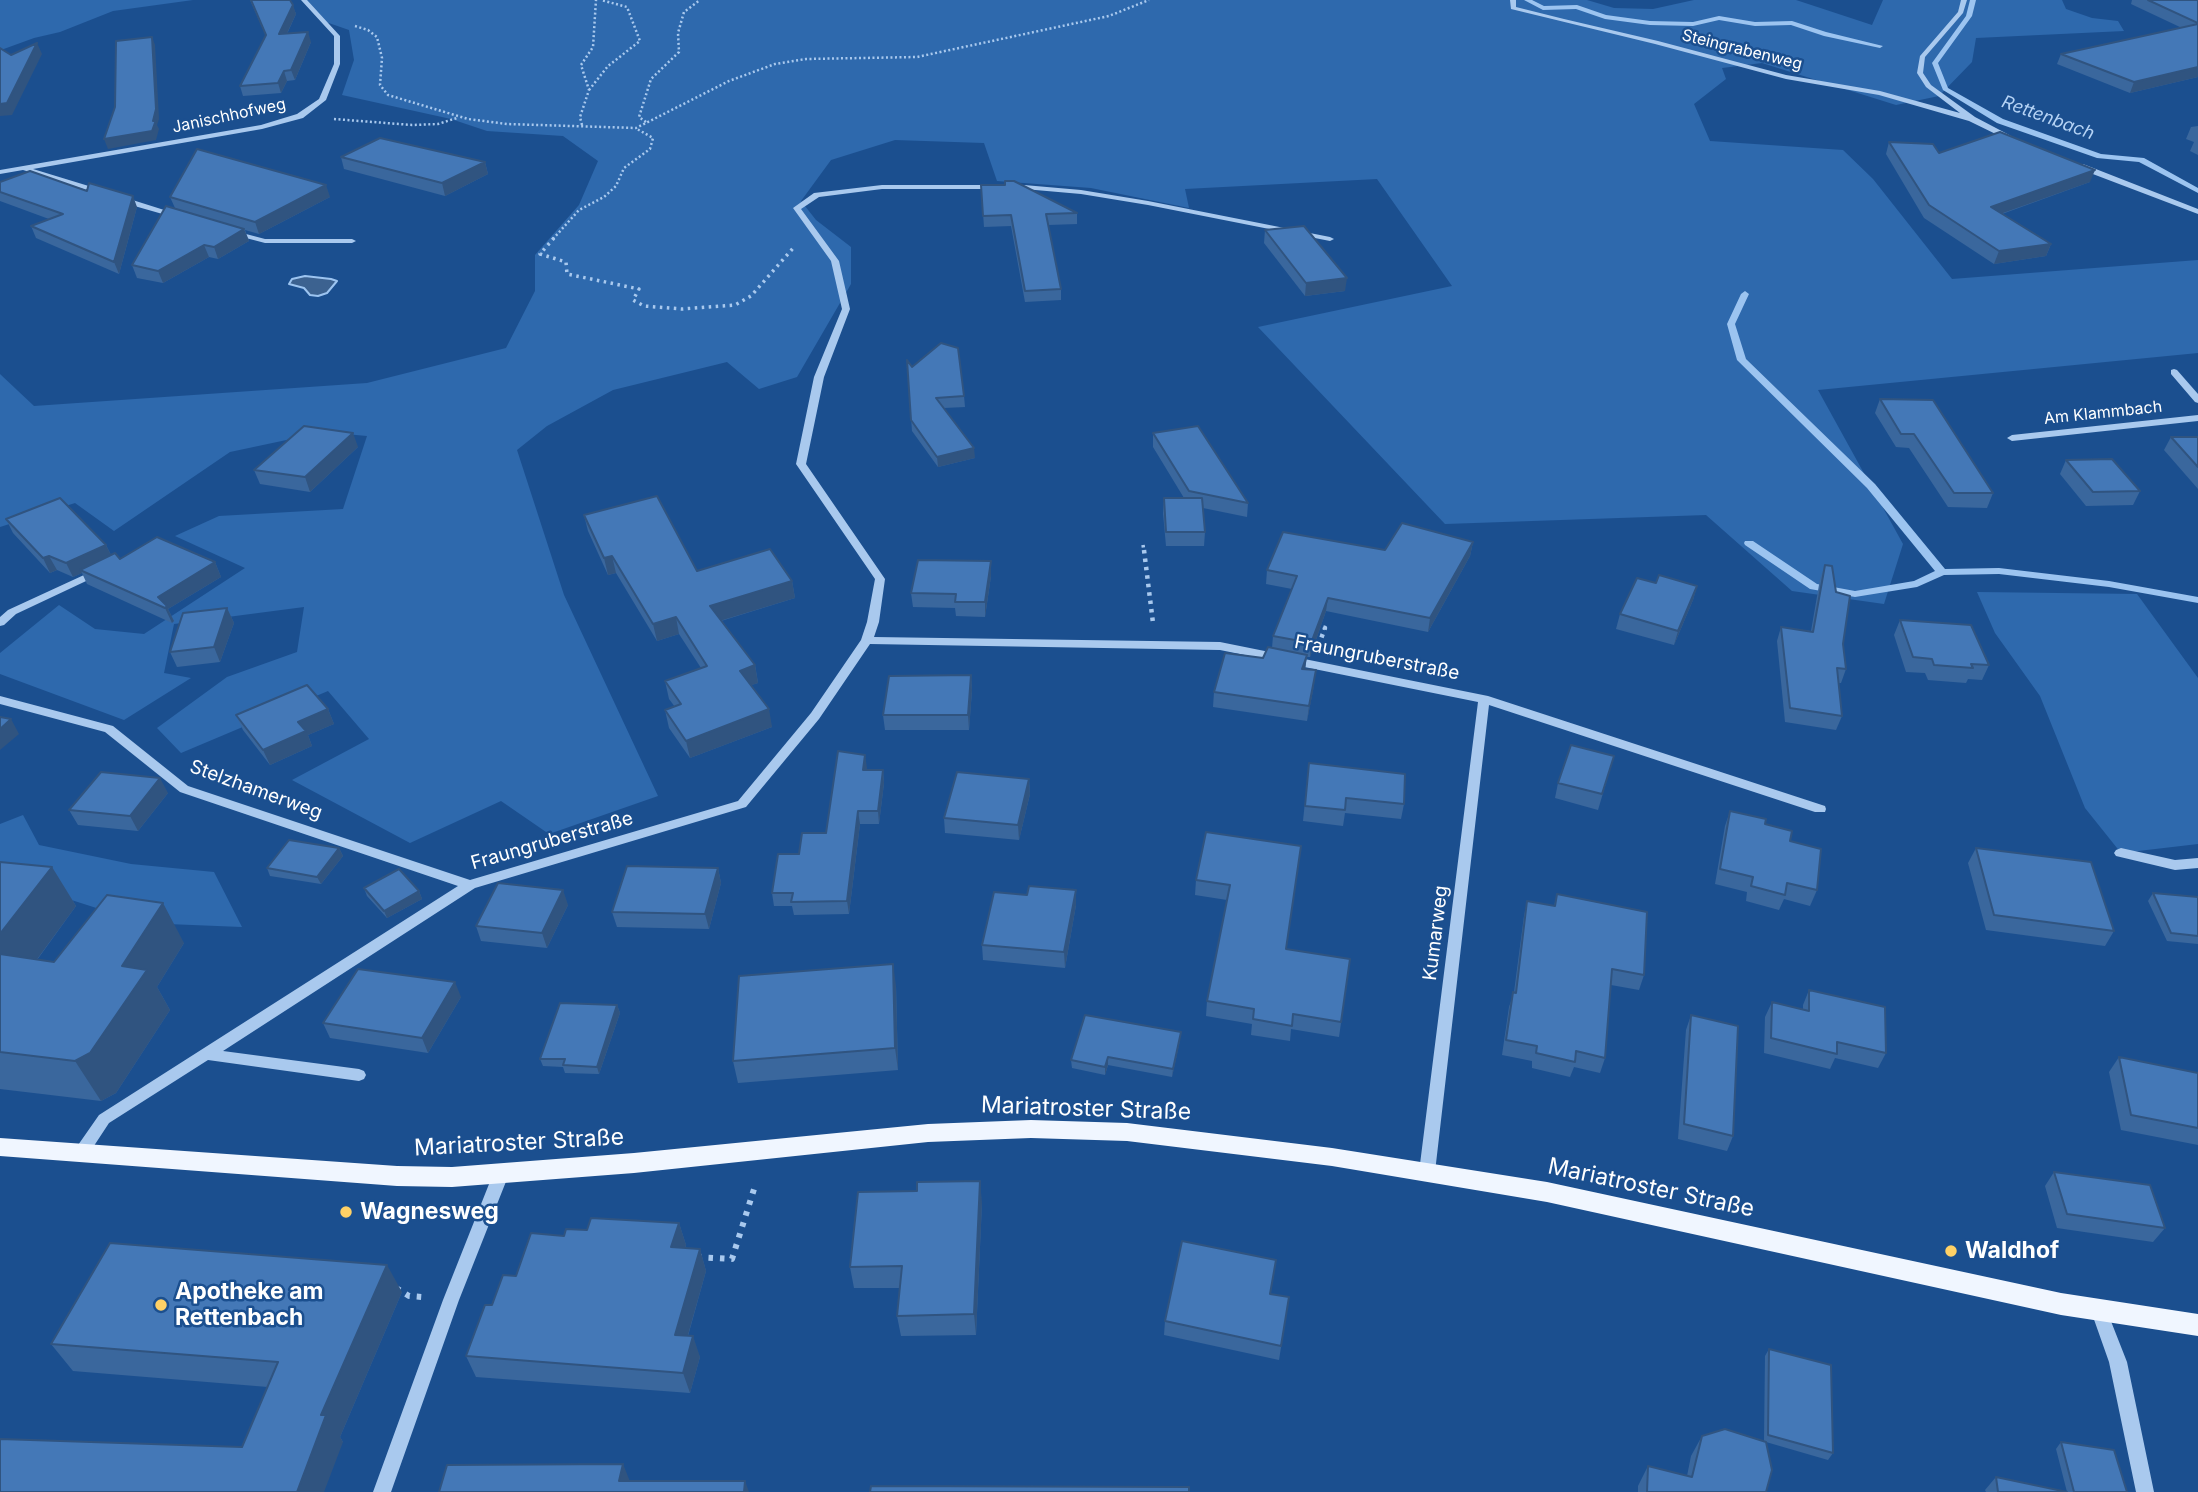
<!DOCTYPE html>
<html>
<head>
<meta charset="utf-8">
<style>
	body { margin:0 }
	canvas { display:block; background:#1b4f8f }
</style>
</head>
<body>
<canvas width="2198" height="1492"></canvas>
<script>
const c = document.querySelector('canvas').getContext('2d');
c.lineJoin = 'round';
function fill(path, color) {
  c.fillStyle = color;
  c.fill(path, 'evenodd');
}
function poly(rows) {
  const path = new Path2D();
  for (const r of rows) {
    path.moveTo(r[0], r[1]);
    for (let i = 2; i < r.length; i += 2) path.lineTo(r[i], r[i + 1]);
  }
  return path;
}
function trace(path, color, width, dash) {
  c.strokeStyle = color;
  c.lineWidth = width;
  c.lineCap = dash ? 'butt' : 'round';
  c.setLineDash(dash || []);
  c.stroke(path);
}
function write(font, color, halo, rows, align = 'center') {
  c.font = font + ' Inter,sans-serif';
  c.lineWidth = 5;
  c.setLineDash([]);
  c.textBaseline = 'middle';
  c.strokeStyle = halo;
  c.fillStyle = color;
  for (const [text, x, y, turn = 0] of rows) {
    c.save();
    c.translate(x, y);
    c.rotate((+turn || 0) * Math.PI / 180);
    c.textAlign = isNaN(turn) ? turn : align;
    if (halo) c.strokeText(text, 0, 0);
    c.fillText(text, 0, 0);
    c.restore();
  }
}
fill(poly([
	[0,0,193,0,113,11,60,32,34,38,1,50,0,61],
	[304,0,1587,0,1614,8,1653,9,1694,0,1796,0,1872,25,1883,0,2062,0,2066,9,2092,18,2118,21,2124,31,1976,38,1972,62,1939,96,1896,105,1762,63,1722,68,1726,79,1694,104,1710,141,1843,150,1873,179,1952,279,2198,260,2198,353,1818,390,1903,544,1884,604,1792,591,1706,515,1445,524,1258,327,1452,286,1377,179,1185,189,1189,208,1091,188,997,181,984,143,895,140,831,160,801,201,816,220,851,247,851,284,797,377,759,389,727,362,613,390,547,426,517,450,564,595,658,796,549,834,501,801,410,843,292,780,369,739,328,691,181,753,157,728,227,677,297,652,304,607,174,624,164,673,191,678,124,720,0,674,0,653,59,605,95,629,144,634,245,568,175,536,219,516,343,509,367,436,324,432,230,452,114,531,75,503,0,527,0,374,34,406,367,383,506,348,535,291,535,255,579,205,598,161,563,136,487,131,451,119,342,95,354,60,349,30,323,21],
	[1977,592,2137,594,2198,678,2198,844,2121,853,2085,808,2040,696,1995,633],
	[23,815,39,845,131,864,214,872,242,927,143,923,0,877,0,824]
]), '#2e69ad');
const water = poly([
	[305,276,331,279,337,281,327,293,318,296,310,295,304,288,289,284,292,279,305,276]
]);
fill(water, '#3c6290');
trace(water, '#9cc4f0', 2);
fill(poly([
	[1524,0,1532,0,1544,6,1577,5,1606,15,1650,21,1693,22,1719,16,1755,22,1792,21,1826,32,1883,46,1880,48,1824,36,1791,25,1755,26,1719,20,1693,26,1650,25,1605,19,1576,9,1543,10,1524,0],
	[1970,0,1976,0,1972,16,1938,63,1948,88,2003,119,2101,154,2144,158,2198,188,2198,193,2139,162,2097,158,1997,123,1943,90,1932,63,1966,16,1970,0],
	[1745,291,1749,294,1735,324,1746,359,1875,484,1945,569,1999,568,2109,581,2198,597,2198,603,2109,587,1999,574,1944,575,1917,587,1855,597,1810,589,1745,545,1744,543,1745,541,1753,541,1817,584,1855,591,1914,581,1935,571,1867,488,1737,360,1727,324,1741,294,1745,291]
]), '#9cc4f0');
trace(poly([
	[355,26,368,30,377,37,382,58,380,85,388,95,468,119,507,124,636,128,729,81,775,64,806,59,917,57,1109,16,1149,0],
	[589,90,608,66,640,41,627,7,601,0],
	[334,119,412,125,438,124,457,118],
	[646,122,639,117,651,79,679,52,678,33,684,12,700,0],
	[582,125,580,117,589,90,581,65,593,47,596,0],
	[553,239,579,210,604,197,616,186,624,168,650,149,653,138,637,129]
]), '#a9c9ee', 2.5, [2, 2.5]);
trace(poly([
	[554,238,540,254,566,262,567,274,639,289,633,300,644,306,682,309,735,305,751,296,795,246],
	[1143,545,1144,551]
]), '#a9c9ee', 3.5, [2.5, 4.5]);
trace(poly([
	[1144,550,1153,623],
	[1315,625,1325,628,1319,644]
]), '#a9c9ee', 4.5, [3.5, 5]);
trace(poly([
	[697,1257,732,1259,755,1186],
	[396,1288,409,1296,422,1297]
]), '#a9c9ee', 6, [4.5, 7]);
fill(poly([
	[301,0,307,0,340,36,340,64,326,100,303,118,262,129,33,169,105,191,105,195,102,195,23,170,0,174,0,170,261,125,297,114,319,99,334,64,334,36,301,0],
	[1510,0,1516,0,1516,7,1564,19,1658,41,1786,75,1880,91,1960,113,1926,87,1917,73,1920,56,1958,12,1961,0,1967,0,1963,13,1925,57,1923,73,1931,85,1975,117,2015,138,2008,140,1969,121,1879,95,1786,79,1655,44,1511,9,1510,0],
	[2077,164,2083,164,2198,209,2198,214,2077,168,2077,164],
	[882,185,1024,185,1081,190,1148,201,1330,237,1334,239,1330,241,1148,205,1081,194,1024,189,882,189,819,197,801,209,839,261,850,309,824,377,806,464,885,579,879,622,874,637,1220,642,1488,696,1825,806,1826,809,1825,812,1815,812,1489,705,1435,1172,1433,1177,1427,1179,1421,1177,1419,1172,1478,702,1220,650,870,644,819,719,746,807,475,888,223,1051,359,1069,364,1071,366,1075,364,1079,359,1081,208,1060,109,1123,86,1158,81,1160,76,1158,73,1153,76,1148,99,1115,458,886,180,792,105,732,0,704,0,696,113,726,188,786,470,880,738,801,811,713,861,640,867,622,875,579,796,464,814,377,842,309,831,261,793,208,814,193,882,185],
	[117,197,123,197,180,215,173,217,117,201,117,197],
	[227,229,265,239,352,239,356,241,352,243,265,243,227,233,227,229],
	[2174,369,2177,370,2198,394,2198,403,2195,402,2171,374,2171,370,2174,369],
	[2198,415,2198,421,2012,441,2007,438,2012,435,2198,415],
	[97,569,102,572,101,574,16,614,4,625,0,626,0,617,8,610,97,569],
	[2121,848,2175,860,2198,858,2198,868,2175,870,2116,856,2114,853,2116,850,2121,848],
	[501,1167,507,1169,509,1174,459,1300,391,1492,373,1492,443,1300,493,1174,495,1169,501,1167],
	[2099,1303,2105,1306,2127,1362,2154,1492,2136,1492,2109,1362,2091,1311,2093,1306,2099,1303]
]), '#a9c9ee');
fill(poly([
	[1031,1120,1127,1123,1332,1148,1547,1182,2061,1293,2198,1314,2198,1336,2061,1315,1547,1202,1332,1166,1127,1141,1031,1138,928,1142,634,1173,452,1187,397,1186,0,1156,0,1138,397,1166,452,1167,634,1153,928,1124,1031,1120]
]), '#f0f6ff');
fill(poly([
	[250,0,290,0,296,14,287,34,311,42,295,80,287,81,281,93,243,96,240,86,266,36],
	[2132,0,2198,0,2198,77,2130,93,2057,64,2061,54,2182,28,2131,4],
	[2198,126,2198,155,2190,151,2194,142,2186,139,2191,127],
	[1889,142,1939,153,2090,182,2002,214,2051,244,2046,256,1994,264,1924,218,1886,154],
	[341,157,485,162,488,174,445,196,344,169],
	[0,182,87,191,137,207,119,274,36,238,31,226,49,219,0,201],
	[981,185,1077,213,1077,224,1048,225,1061,289,1061,300,1025,302,1011,226,984,227],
	[170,197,330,197,259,234,245,230,249,241,218,259,209,257,163,283,137,278,132,265,175,208],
	[1265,230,1345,291,1305,296,1264,243],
	[907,360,912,367,964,396,965,407,944,408,975,458,938,467,912,431],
	[1880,399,1993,493,1987,508,1948,507,1909,448,1896,447,1875,413],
	[1153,433,1248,503,1247,517,1203,508,1205,532,1204,546,1166,546,1163,513,1164,498,1184,498,1153,447],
	[2171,437,2198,437,2198,489,2164,450],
	[358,447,310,492,260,484,254,470],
	[2066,460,2140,491,2133,505,2086,506,2060,474],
	[584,515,697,571,792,581,795,598,721,621,755,665,758,683,751,685,772,727,690,758,669,728,665,710,675,707,669,699,665,681,701,668,679,634,657,641,616,573,608,575,588,531],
	[6,519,106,545,111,555,120,559,215,562,221,577,168,609,174,621,172,623,87,584,82,573,73,577,57,570,50,573,13,533],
	[1473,542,1470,556,1428,632,1326,611,1310,657,1307,657,1305,669,1314,685,1307,721,1213,707,1214,692,1263,658,1272,648,1273,636,1292,589,1266,584,1267,570,1385,550],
	[1825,565,1843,644,1846,669,1841,683,1838,683,1842,716,1836,730,1785,722,1777,641,1781,627,1811,631,1820,579],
	[991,576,985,617,956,616,955,608,913,607,911,593],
	[1656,583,1697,586,1693,600,1674,645,1616,629,1620,614],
	[227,608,234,623,220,662,177,667,170,652],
	[1900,620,1989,665,1982,680,1968,679,1966,683,1928,680,1925,673,1906,672,1894,635],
	[971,675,972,690,969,730,885,730,883,715],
	[328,709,334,724,308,735,312,746,270,765,243,730,236,715],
	[865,755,866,770,883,770,884,783,879,824,860,824,849,914,794,915,792,906,774,906,772,893,799,854,826,833],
	[1614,756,1598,810,1555,798,1558,783],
	[1309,763,1404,804,1401,819,1345,813,1343,826,1303,821],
	[1029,779,1030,794,1019,840,945,833,944,818],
	[168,793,138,831,78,825,69,810],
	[1730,811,1765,824,1790,841,1817,890,1810,906,1784,899,1779,910,1746,901,1747,892,1715,884,1725,826],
	[1206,832,1287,949,1350,959,1339,1037,1291,1029,1290,1041,1251,1035,1252,1024,1206,1016,1207,1001,1227,900,1195,895,1196,880],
	[339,848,343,856,321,884,270,876,267,868],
	[1976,848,2114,931,2105,946,1986,930,1968,863],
	[0,862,52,867,76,906,37,960,54,962,184,943,157,987,170,1010,116,1093,101,1101,0,1089],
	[718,868,721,883,709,929,617,927,612,912],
	[364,888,419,891,422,899,387,918,367,896],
	[1076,890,1076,905,1065,968,983,960,982,945,1027,895],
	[2153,893,2198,897,2198,944,2167,941,2148,901],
	[1557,894,1644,975,1639,990,1611,985,1605,1058,1600,1073,1574,1067,1570,1077,1532,1068,1532,1061,1502,1055,1509,1007,1514,992,1524,916,1527,901,1554,906],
	[568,905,547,948,481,941,476,926],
	[896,986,898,1070,738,1083,733,1061],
	[1809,990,1886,1053,1878,1068,1835,1058,1830,1069,1764,1053,1765,1017,1772,1002,1803,1010,1803,1005],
	[461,997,428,1053,330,1038,323,1023],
	[617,1005,620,1013,599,1074,565,1073,563,1067,543,1066,540,1059],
	[1691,1015,1733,1136,1727,1151,1678,1139,1686,1030],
	[1180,1040,1172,1077,1108,1065,1105,1075,1072,1068,1071,1060],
	[2119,1057,2198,1073,2198,1145,2121,1130,2109,1072],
	[2054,1172,2165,1228,2153,1242,2057,1228,2045,1186],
	[982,1203,976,1335,901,1336,897,1316,900,1288,854,1288,850,1267],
	[679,1223,686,1245,685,1248,700,1249,706,1271,688,1336,700,1357,690,1393,476,1377,466,1356,492,1305,516,1276,587,1230],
	[1274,1275,1270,1294,1289,1297,1279,1360,1164,1335,1165,1321],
	[402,1292,340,1437,343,1442,242,1447,268,1387,73,1371,51,1344],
	[1769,1349,1833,1453,1828,1460,1766,1442,1766,1492,1638,1492,1638,1486,1648,1466,1687,1476,1691,1456,1702,1436,1764,1441,1765,1356],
	[2061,1442,2127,1492,1986,1492,1985,1490,1996,1477,2067,1492,2056,1449]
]), '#3a679d');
fill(poly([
	[293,5,296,14,282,44,279,34],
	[308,32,311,42,295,80,291,70],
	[152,37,155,45,159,119,157,125,159,129,156,140,108,149,104,139,153,121],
	[37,43,42,54,12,115,0,116,0,104],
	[2198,67,2198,77,2130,93,2134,82],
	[284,71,287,81,281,93,278,83],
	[485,162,488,174,445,196,442,183],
	[2095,170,2090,182,1986,219,1991,207],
	[326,185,330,197,259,234,255,222],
	[133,196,137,207,119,274,114,262],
	[244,229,249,241,218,259,214,247],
	[2051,244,2046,256,1994,264,1999,251],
	[204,245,209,257,163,283,158,271],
	[1347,278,1345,291,1305,296,1306,283],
	[353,433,358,447,310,492,305,477],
	[974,448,975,458,938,467,937,457],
	[1473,542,1470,556,1428,632,1430,618],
	[106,545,113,559,80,570,82,573,73,577,66,563],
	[49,556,57,570,50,573,43,558],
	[612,556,616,573,608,575,604,558],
	[991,561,991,576,985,617,985,602],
	[215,562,221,577,168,609,174,621,172,623,165,608,158,597],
	[792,581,795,598,713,623,710,606],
	[1697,586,1693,600,1674,645,1678,631],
	[1328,598,1326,611,1310,657,1311,643],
	[227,608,234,623,220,662,214,647],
	[676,617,679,634,657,641,653,624],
	[1307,655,1305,670,1302,669],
	[755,665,758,683,743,688,740,671],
	[1316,670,1314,685,1307,721,1309,706],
	[971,675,972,690,969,730,968,715],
	[328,709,334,724,308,735,312,746,270,765,263,750,298,722],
	[769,709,772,727,690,758,686,741],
	[11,719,19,734,0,750,0,729],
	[865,755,867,768,865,783,863,770],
	[883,770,884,783,879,824,878,811],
	[160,778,168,793,138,831,130,816],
	[1029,779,1030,794,1019,840,1018,825],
	[858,811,860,824,849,914,847,901],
	[339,848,343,856,321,884,317,877],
	[52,867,76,906,13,992,0,973,0,934],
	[718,868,721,883,709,929,705,914],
	[563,890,568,905,547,948,542,933],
	[1076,890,1076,905,1065,968,1064,952],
	[419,891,422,899,387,918,384,911],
	[163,903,184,943,157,987,170,1010,116,1093,101,1101,75,1061,122,966],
	[893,964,896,986,898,1070,895,1048],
	[455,982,461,997,428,1053,422,1038],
	[617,1005,620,1013,599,1074,597,1067],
	[1181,1032,1180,1040,1172,1077,1173,1069],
	[1108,1057,1108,1065,1105,1075,1105,1067],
	[980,1181,982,1203,976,1335,974,1314],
	[679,1223,686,1245,678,1269,671,1247],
	[700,1249,706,1271,682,1356,675,1335],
	[387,1265,402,1292,340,1437,343,1442,324,1492,297,1492,321,1415],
	[693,1336,700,1357,690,1393,683,1373],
	[623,1464,631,1484,619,1481],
	[745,1481,749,1492,744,1492]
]), '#305480');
const building = poly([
	[251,0,290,0,293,5,279,34,308,32,291,70,284,71,278,83,240,86,266,35,251,0],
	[2148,0,2198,0,2198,23,2148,0],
	[2198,24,2198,67,2134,82,2061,54,2198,24],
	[152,37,156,109,153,121,156,120,152,131,104,139,115,107,116,41,152,37],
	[37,43,7,103,0,104,0,48,11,55,37,43],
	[2000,132,2095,170,1991,207,2051,244,1999,251,1929,205,1889,142,1933,144,1939,153,2000,132],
	[380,138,485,162,442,183,341,157,380,138],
	[197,149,326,185,255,222,170,197,197,149],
	[30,171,87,191,89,183,133,196,114,262,31,226,63,214,0,192,0,182,30,171],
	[1005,181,1014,181,1077,213,1046,214,1061,289,1025,291,1011,215,983,216,981,185,1005,185,1005,181],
	[166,206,244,229,214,247,204,245,158,271,132,265,166,206],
	[1304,226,1347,278,1306,283,1265,230,1304,226],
	[941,343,958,348,964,396,936,398,974,448,937,457,911,420,907,360,912,367,941,343],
	[1880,399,1933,400,1993,493,1954,493,1914,434,1901,434,1880,399],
	[304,426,353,433,305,477,254,470,304,426],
	[1198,426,1248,503,1189,491,1153,433,1198,426],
	[2171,437,2198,437,2198,467,2171,437],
	[2112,459,2140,491,2093,492,2066,460,2112,459],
	[657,496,697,571,770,549,792,581,710,606,755,665,740,671,769,709,686,741,665,710,681,704,665,681,707,666,676,617,653,624,612,556,604,558,584,515,657,496],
	[60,498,106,545,66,563,49,556,43,558,6,519,60,498],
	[1164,498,1202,498,1205,532,1166,532,1164,498],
	[1402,523,1473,542,1430,618,1328,598,1311,643,1273,636,1297,576,1267,570,1283,532,1385,550,1402,523],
	[157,537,215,562,158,597,167,606,165,608,80,570,115,553,120,559,157,537],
	[918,560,991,561,985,602,955,602,956,594,911,593,918,560],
	[1825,565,1832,566,1836,592,1850,596,1843,644,1846,669,1837,668,1842,716,1790,708,1781,627,1813,632,1825,565],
	[1659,575,1697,586,1678,631,1620,614,1637,578,1656,583,1659,575],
	[227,608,214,647,170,652,183,613,227,608],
	[1900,620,1971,625,1989,665,1971,664,1973,668,1934,665,1932,659,1913,657,1900,620],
	[1268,647,1307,655,1302,669,1316,670,1309,706,1214,692,1225,653,1263,658,1268,647],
	[971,675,968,715,883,715,889,676,971,675],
	[307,685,328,709,298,722,306,731,263,750,236,715,307,685],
	[0,717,11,719,0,729,0,717],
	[1571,745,1614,756,1602,794,1558,783,1571,745],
	[838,751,865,755,863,770,883,770,878,811,858,811,847,901,791,902,793,893,772,893,778,854,799,854,802,833,826,833,838,751],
	[1309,763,1405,774,1404,804,1346,798,1345,810,1305,806,1309,763],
	[101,772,160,778,130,816,69,810,101,772],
	[957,772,1029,779,1018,825,944,818,957,772],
	[1730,811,1766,819,1765,824,1792,831,1790,841,1821,849,1817,890,1787,883,1785,895,1751,886,1753,877,1720,869,1730,811],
	[1206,832,1301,846,1286,949,1350,959,1341,1022,1293,1014,1292,1026,1253,1019,1254,1009,1207,1001,1230,885,1196,880,1206,832],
	[289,840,339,848,317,877,267,868,289,840],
	[1976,848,2091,862,2114,931,1994,915,1976,848],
	[0,862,52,867,0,934,0,862],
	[627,866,718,868,705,914,612,912,627,866],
	[399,869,419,891,384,911,364,888,399,869],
	[498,883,563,890,542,933,476,926,498,883],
	[1029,886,1076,890,1064,952,982,945,994,892,1027,895,1029,886],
	[2153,893,2198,897,2198,936,2171,933,2153,893],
	[1557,894,1647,912,1644,975,1612,969,1605,1058,1576,1051,1575,1062,1536,1053,1537,1046,1506,1040,1513,992,1516,993,1527,901,1555,906,1557,894],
	[107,895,163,903,122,966,147,970,90,1053,75,1061,0,1052,0,954,54,962,107,895],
	[893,964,895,1048,733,1061,739,976,893,964],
	[358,969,455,982,422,1038,323,1023,358,969],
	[1809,990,1885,1007,1886,1053,1837,1042,1837,1054,1771,1038,1772,1002,1809,1011,1809,990],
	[560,1003,617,1005,597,1067,563,1065,565,1059,540,1059,560,1003],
	[1085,1015,1181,1032,1173,1069,1108,1057,1105,1067,1071,1060,1085,1015],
	[1691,1015,1738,1026,1733,1136,1684,1124,1691,1015],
	[2119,1057,2198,1073,2198,1128,2131,1115,2119,1057],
	[2054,1172,2150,1185,2165,1228,2067,1214,2054,1172],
	[980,1181,974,1314,897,1316,902,1266,850,1267,858,1192,917,1191,917,1182,980,1181],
	[591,1218,679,1223,671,1247,700,1249,675,1335,693,1336,683,1373,466,1356,485,1305,492,1305,503,1275,516,1276,531,1233,564,1236,566,1229,587,1230,591,1218],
	[1182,1241,1276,1260,1270,1294,1289,1297,1281,1346,1165,1321,1182,1241],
	[110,1243,387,1265,321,1415,326,1415,297,1492,0,1492,0,1439,242,1447,278,1362,51,1344,110,1243],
	[1769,1349,1831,1365,1833,1453,1768,1435,1769,1349],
	[1725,1429,1766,1442,1772,1470,1766,1492,1647,1492,1648,1466,1692,1477,1702,1436,1725,1429],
	[2061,1442,2114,1450,2127,1492,2074,1492,2061,1442],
	[623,1464,619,1481,745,1481,744,1492,439,1492,447,1465,623,1464],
	[1996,1477,2067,1492,1998,1492,1996,1477],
	[871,1486,1189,1487,1189,1492,870,1492,871,1486]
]);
fill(building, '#4478b7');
trace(building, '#305480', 2);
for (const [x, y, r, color] of [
	[346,1212,7,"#ffd166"],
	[1951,1251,7,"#ffd166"],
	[161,1305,7,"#ffd166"]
]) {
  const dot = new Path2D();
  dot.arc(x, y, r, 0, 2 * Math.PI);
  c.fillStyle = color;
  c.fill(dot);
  trace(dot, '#1b4f8f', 2.5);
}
write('16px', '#fff', '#1b4f8f', [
	["Steingrabenweg",1742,50,14],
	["Janischhofweg",229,116,-12],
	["Am Klammbach",2103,413,-6]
]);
write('italic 18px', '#b5d3f5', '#1b4f8f', [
	["Rettenbach",2048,118,20]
]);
write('19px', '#fff', '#1b4f8f', [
	["Fraungruberstraße",1377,658,11],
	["Stelzhamerweg",256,790,20],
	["Fraungruberstraße",552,841,-16],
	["Kumarweg",1436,933,-83]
]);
write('23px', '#fff', '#1b4f8f', [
	["Mariatroster Straße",1086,1109,2],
	["Mariatroster Straße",519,1143,-3],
	["Mariatroster Straße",1651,1188,12]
]);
write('bold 23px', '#fff', '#1b4f8f', [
	["Wagnesweg",360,1212],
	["Waldhof",1965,1251],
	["Apotheke am",175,1292],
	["Rettenbach",175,1318]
], 'left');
</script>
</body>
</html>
